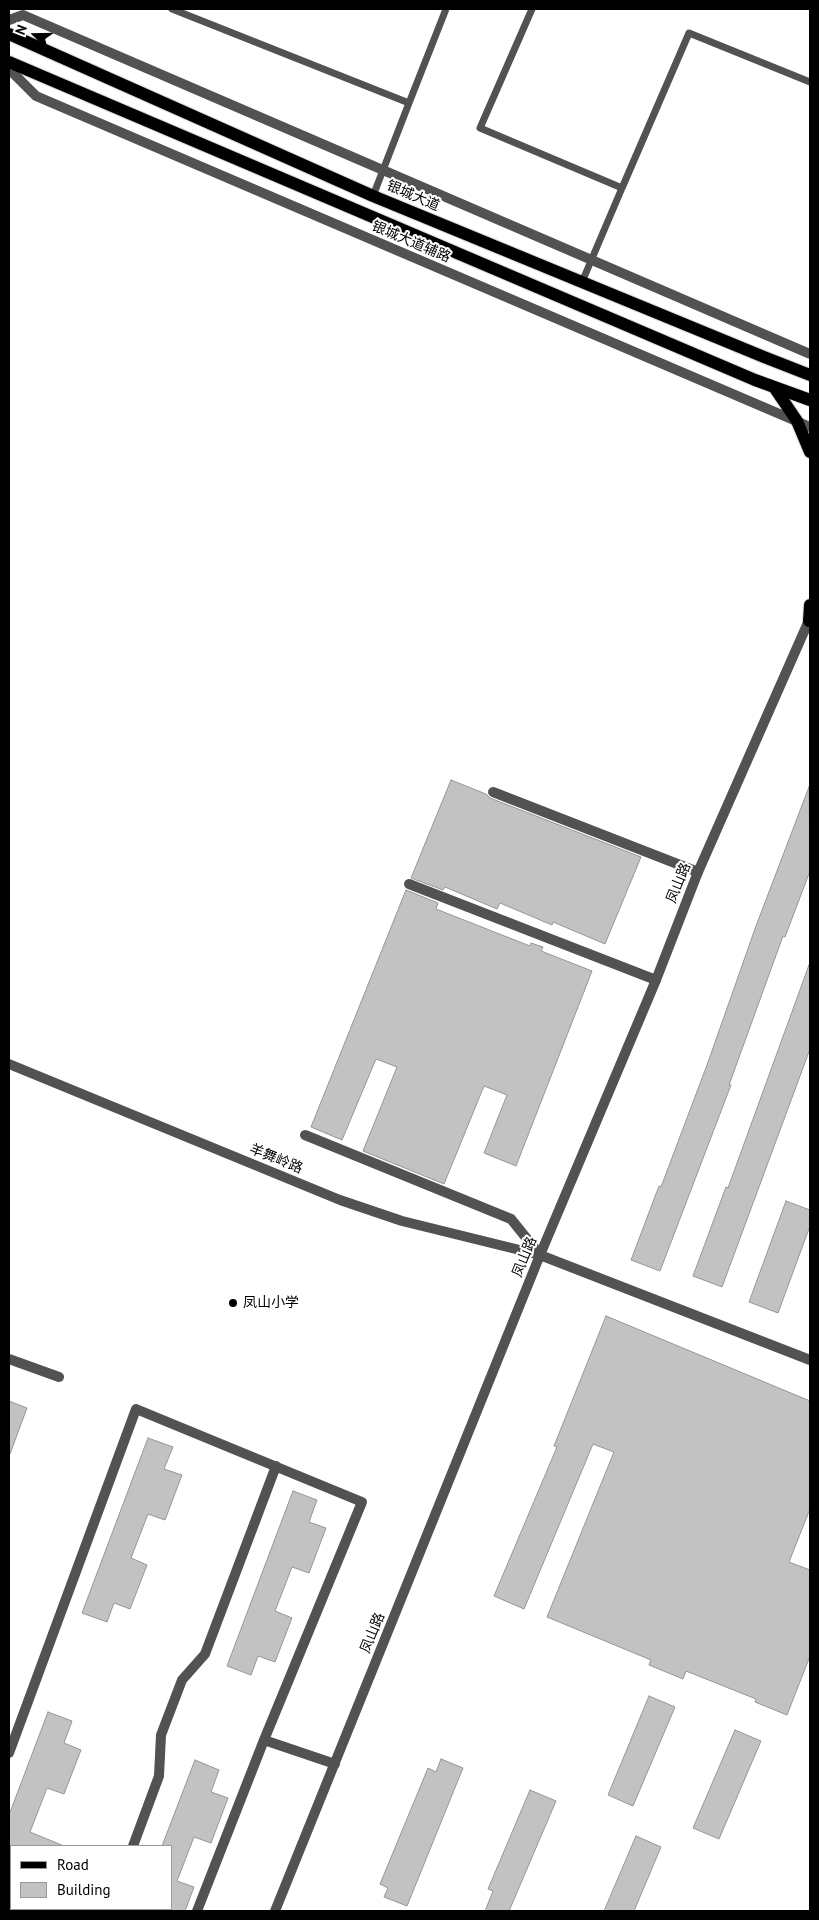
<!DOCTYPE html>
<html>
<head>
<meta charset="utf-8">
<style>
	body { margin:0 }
	#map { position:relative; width:819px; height:1920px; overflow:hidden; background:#fff; font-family:"PT Sans",sans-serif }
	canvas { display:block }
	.frame { position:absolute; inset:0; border:10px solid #000; pointer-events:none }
	.legend { position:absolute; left:10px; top:1845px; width:162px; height:65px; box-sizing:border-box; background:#fff; border:1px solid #999; margin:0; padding:6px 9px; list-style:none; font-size:15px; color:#000 }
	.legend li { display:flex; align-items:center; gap:10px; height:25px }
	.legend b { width:25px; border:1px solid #999 }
	.north { position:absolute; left:10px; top:10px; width:50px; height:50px; -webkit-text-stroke:4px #fff; paint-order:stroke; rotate:291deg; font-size:14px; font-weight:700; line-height:20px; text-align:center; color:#000 }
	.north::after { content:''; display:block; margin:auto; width:18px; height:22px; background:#000; clip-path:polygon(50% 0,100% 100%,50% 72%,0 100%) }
</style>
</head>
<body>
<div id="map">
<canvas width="819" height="1920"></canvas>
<div class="frame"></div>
<ul class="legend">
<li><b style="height:6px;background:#000"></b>Road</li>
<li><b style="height:14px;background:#c2c2c2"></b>Building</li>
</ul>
<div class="north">N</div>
</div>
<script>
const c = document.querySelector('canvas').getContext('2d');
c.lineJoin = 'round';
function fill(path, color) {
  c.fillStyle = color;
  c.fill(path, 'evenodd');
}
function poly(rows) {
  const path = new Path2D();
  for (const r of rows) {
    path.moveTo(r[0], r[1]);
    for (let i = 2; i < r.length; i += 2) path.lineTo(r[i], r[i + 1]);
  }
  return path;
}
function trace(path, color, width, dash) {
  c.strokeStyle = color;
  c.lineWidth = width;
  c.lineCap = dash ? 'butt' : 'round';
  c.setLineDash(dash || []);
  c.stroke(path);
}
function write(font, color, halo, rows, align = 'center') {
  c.font = font + ' "PT Sans","Noto Sans SC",sans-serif';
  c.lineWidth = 4;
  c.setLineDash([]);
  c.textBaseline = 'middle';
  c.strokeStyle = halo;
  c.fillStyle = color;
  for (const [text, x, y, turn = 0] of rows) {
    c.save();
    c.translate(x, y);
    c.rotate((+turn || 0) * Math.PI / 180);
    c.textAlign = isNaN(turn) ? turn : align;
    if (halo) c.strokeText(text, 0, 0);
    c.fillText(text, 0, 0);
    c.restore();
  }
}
const building = poly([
	[451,780,486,794,490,798,641,857,605,944,553,922,552,925,500,903,497,909,445,887,443,890,411,878,451,780],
	[809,787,810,871,785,937,783,936,729,1085,731,1085,660,1271,631,1260,659,1186,661,1187,707,1065,756,926,809,787],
	[406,890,438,903,436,909,530,946,531,943,543,947,541,951,592,971,516,1166,484,1153,507,1095,484,1086,444,1184,363,1151,397,1067,376,1059,342,1140,311,1127,406,890],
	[809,965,810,965,810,1049,722,1287,693,1276,726,1187,728,1188,809,965],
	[786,1201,810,1210,810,1226,778,1313,749,1302,786,1201],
	[606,1316,810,1401,810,1509,789,1562,810,1570,810,1656,787,1715,755,1702,756,1699,686,1671,683,1679,649,1665,651,1660,547,1617,614,1452,593,1444,524,1609,494,1596,557,1447,554,1446,606,1316],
	[9,1401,27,1408,10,1454,9,1454,9,1401],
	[148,1438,173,1447,164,1469,182,1475,165,1520,148,1514,131,1558,147,1565,130,1609,114,1603,107,1622,82,1613,148,1438],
	[293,1491,317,1500,309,1522,326,1528,309,1573,292,1567,275,1611,292,1618,275,1662,258,1656,251,1675,227,1666,293,1491],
	[649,1696,675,1707,633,1806,608,1795,649,1696],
	[48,1712,72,1721,64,1743,81,1750,64,1794,47,1788,30,1832,64,1846,9,1846,9,1815,48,1712],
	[735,1730,761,1741,719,1839,693,1828,735,1730],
	[441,1759,463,1768,407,1906,384,1897,388,1888,380,1884,428,1768,436,1772,441,1759],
	[195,1760,219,1770,211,1792,228,1798,211,1843,194,1837,177,1881,194,1887,185,1911,171,1911,171,1846,162,1846,195,1760],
	[530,1790,556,1801,509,1911,485,1911,493,1891,488,1889,530,1790],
	[636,1836,661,1847,634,1911,604,1911,636,1836]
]);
fill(building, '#c2c2c2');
trace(building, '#969696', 1);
const primary = poly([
	[9,34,373,196,764,357,810,375],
	[9,62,755,380,810,400],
	[774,387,797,421,810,452],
	[810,605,809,621,810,619]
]);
trace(primary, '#dbdbdb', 14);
trace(poly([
	[172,9,409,103,373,196],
	[532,9,480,128,622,188,582,282],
	[409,103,446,9],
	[622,188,689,33,810,82]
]), '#525252', 7);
trace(poly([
	[493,792,698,872],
	[409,884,656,980],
	[305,1135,511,1219,540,1255,810,1360],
	[9,1359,59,1377],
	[264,1740,335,1764],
	[9,1753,136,1409,362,1502,264,1740,197,1911],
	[133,1846,159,1776,161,1735,182,1680,205,1654,276,1466],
	[9,1905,11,1906],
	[19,1909,26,1911],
	[108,1911,109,1909]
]), '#525252', 10);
trace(poly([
	[9,20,23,15,810,354],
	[9,69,36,96,810,427],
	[9,1064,340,1200,402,1221,540,1255],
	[275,1911,540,1255,656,980,698,872,810,618]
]), '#525252', 10);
trace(primary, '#000', 12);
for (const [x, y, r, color] of [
	[233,1303,5,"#000"]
]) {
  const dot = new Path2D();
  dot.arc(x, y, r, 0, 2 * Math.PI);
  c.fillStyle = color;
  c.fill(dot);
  trace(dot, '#fff', 2);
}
write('14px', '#000', '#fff', [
	["银城大道",413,196,23],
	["银城大道辅路",411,242,23],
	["凤山路",679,883,-68],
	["羊舞岭路",276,1159,22],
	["凤山路",525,1257,-68],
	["凤山路",373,1633,-68]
]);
write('14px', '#000', '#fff', [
	["凤山小学",243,1303]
], 'left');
</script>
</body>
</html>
